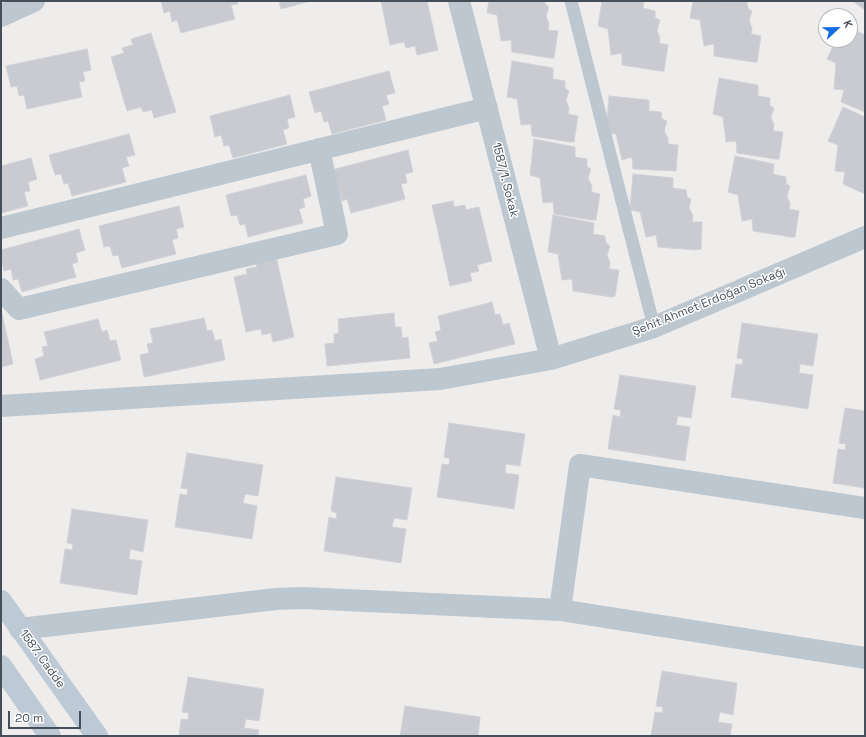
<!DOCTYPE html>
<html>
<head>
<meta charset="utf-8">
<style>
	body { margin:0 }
	#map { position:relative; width:866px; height:737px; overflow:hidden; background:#efecec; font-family:"Space Grotesk",sans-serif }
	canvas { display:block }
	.frame { position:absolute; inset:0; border:2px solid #444f5a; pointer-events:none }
	.north { position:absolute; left:818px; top:8px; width:40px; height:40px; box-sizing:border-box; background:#fff; border:1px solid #b4b9bd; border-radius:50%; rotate:68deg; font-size:11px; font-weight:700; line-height:16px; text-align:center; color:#444f5a }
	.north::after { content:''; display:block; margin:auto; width:14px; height:18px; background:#156ee0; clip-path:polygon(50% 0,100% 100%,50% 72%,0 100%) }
	.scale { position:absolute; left:8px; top:711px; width:73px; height:18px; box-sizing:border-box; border:2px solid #444f5a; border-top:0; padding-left:5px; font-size:12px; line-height:14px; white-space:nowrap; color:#444f5a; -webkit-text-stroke:3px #fff; paint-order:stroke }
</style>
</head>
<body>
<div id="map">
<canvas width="866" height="737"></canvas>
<div class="frame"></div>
<div class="north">K</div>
<div class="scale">20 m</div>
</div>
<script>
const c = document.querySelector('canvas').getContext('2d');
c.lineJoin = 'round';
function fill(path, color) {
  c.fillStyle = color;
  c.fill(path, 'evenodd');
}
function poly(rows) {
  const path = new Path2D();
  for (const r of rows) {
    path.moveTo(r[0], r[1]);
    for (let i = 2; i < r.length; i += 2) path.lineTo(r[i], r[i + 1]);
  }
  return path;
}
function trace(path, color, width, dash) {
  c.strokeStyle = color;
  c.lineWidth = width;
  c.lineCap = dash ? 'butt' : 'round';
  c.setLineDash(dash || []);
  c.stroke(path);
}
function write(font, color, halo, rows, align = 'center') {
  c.font = font + ' "Space Grotesk",sans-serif';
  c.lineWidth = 3;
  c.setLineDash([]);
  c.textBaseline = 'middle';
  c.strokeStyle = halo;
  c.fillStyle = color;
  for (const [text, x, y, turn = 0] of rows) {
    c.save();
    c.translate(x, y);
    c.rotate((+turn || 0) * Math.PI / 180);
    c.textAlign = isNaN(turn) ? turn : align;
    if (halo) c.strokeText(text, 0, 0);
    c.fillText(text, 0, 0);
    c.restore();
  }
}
const building = poly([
	[161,1,237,1,238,4,231,5,235,19,181,33,177,20,172,22,170,11,164,13,161,1],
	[279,1,311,1,281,9,279,1],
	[381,1,427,1,438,50,417,55,415,46,406,48,404,42,390,45,381,1],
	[489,1,545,1,545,4,549,7,546,16,549,24,548,30,558,31,554,58,550,58,512,52,511,40,501,41,497,15,487,13,489,1],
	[602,1,644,1,643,8,655,11,655,18,660,20,657,30,660,38,659,43,668,45,664,71,660,71,622,65,622,53,611,55,608,29,598,26,602,1],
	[693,1,747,2,748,9,752,11,749,20,752,29,751,34,761,36,757,62,753,62,714,56,714,44,704,46,700,20,690,18,693,1],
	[853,1,865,1,865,10,853,1],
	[850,28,865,35,865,112,841,102,844,90,834,89,836,63,827,59,836,40,850,40,850,28],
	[151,33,176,112,154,118,152,110,143,112,141,107,127,111,111,57,124,53,122,48,133,45,131,39,151,33],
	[87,49,91,70,83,72,85,81,79,82,82,97,27,109,24,95,19,96,17,86,11,87,6,66,87,49],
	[512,61,553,68,553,79,565,81,565,88,569,91,566,100,569,108,568,114,578,116,574,142,570,142,532,136,531,124,521,125,517,99,507,97,512,61],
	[389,71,395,93,386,95,389,104,382,106,386,120,332,134,328,121,324,122,321,111,315,113,309,92,389,71],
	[719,78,758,85,758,96,770,98,770,106,774,108,771,117,774,125,773,131,783,132,779,159,775,159,737,153,736,141,726,142,723,117,713,114,719,78],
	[290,95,295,117,287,119,289,128,283,130,287,144,233,158,229,145,224,146,221,135,215,137,210,116,290,95],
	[609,96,649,100,649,111,661,112,662,119,667,121,664,131,668,138,668,144,678,145,676,171,633,169,632,157,622,160,616,134,606,133,609,96],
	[843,107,865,117,865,194,843,184,845,172,835,171,838,145,828,141,843,107],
	[129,134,135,155,126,157,129,166,122,168,126,182,72,196,68,183,64,184,61,174,55,175,49,155,129,134],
	[534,139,575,147,575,157,587,159,587,167,591,169,588,178,592,186,591,192,600,194,596,220,592,220,554,214,553,202,543,203,540,178,530,175,534,139],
	[408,150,413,172,405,174,407,183,401,184,405,199,351,213,347,199,342,201,339,190,333,192,328,171,408,150],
	[735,156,774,164,773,174,786,177,786,184,790,186,787,196,790,204,789,209,799,211,795,237,791,237,753,231,752,219,742,221,738,195,728,192,735,156],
	[31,158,37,179,28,182,30,191,24,192,28,206,1,213,1,166,31,158],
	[633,174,673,178,673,188,686,190,687,197,691,199,689,208,693,216,692,222,702,222,701,249,696,250,658,247,656,235,646,237,640,212,630,210,633,174],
	[306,175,311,196,303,199,305,207,299,209,303,223,248,237,245,224,240,225,237,215,231,216,226,195,306,175],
	[453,201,454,207,465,205,466,210,479,207,492,261,477,265,479,271,470,273,472,281,450,286,432,205,453,201],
	[179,206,184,227,176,229,178,238,172,240,176,254,122,268,118,255,113,256,110,246,104,247,99,226,179,206],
	[553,215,594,223,593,234,605,236,606,243,610,246,607,255,610,263,609,269,619,270,615,296,611,297,573,291,572,279,562,280,558,254,548,252,553,215],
	[79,229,85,250,76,253,78,262,72,264,76,277,22,292,18,279,13,280,11,269,4,271,1,258,1,250,79,229],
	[276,256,294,337,273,342,271,333,262,335,261,329,246,332,234,277,247,274,246,269,257,267,255,261,276,256],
	[492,302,495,315,500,314,503,325,509,323,515,344,434,364,429,343,438,341,435,332,441,330,438,316,492,302],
	[1,309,13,364,1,367,1,309],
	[394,313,395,327,401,327,402,338,408,337,410,358,327,366,325,344,334,343,334,334,339,333,338,319,394,313],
	[204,318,207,331,212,330,215,341,221,339,225,360,144,377,140,355,149,353,147,344,153,343,150,329,204,318],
	[98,319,102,332,107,330,110,341,116,340,121,360,40,380,35,359,44,356,42,347,48,346,44,332,98,319],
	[742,323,818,334,813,366,800,364,799,373,813,375,808,409,731,397,736,364,742,365,743,359,737,358,742,323],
	[620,375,696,386,691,418,678,416,676,425,690,427,685,461,608,449,613,415,620,417,621,410,614,409,620,375],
	[845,408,865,411,865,488,833,483,838,449,845,450,846,444,839,443,845,408],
	[449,423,525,434,520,466,506,464,505,473,519,475,514,509,437,497,442,464,449,465,450,459,444,457,449,423],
	[187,453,263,465,258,496,245,494,243,503,257,506,252,539,175,527,180,494,187,495,188,489,181,488,187,453],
	[336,477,412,488,407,520,394,518,392,527,406,529,401,563,324,551,329,517,336,519,337,513,331,511,336,477],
	[72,509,148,520,143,552,130,549,129,559,142,561,137,595,60,583,65,549,72,550,73,544,67,543,72,509],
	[662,671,737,683,733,715,720,712,718,722,732,724,730,736,651,736,655,712,662,713,663,707,656,706,662,671],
	[188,677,264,689,259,721,246,719,244,728,259,730,258,736,179,736,181,719,188,720,189,713,182,712,188,677],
	[405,706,480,717,478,736,400,736,405,706]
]);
fill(building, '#c9cbd1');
trace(building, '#d0d2d8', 1);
trace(poly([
	[571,1,654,327]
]), '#bcc7cf', 13);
trace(poly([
	[459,1,551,359],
	[1,16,34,1],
	[1,228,487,108],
	[1,289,19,309,337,234,319,149],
	[1,406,440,379,551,359,654,327,865,237],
	[560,610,580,465,865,508],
	[20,629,276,599,303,598,560,610,865,658]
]), '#bcc7cf', 22);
trace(poly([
	[1,601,97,736],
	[1,666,50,736]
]), '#bec9d6', 22);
write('12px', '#444f5a', '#fff', [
	["1587/1. Sokak",505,180,76],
	["Şehit Ahmet Erdoğan Sokağı",709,302,-22],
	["1587. Cadde",42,659,54]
]);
</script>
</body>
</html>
